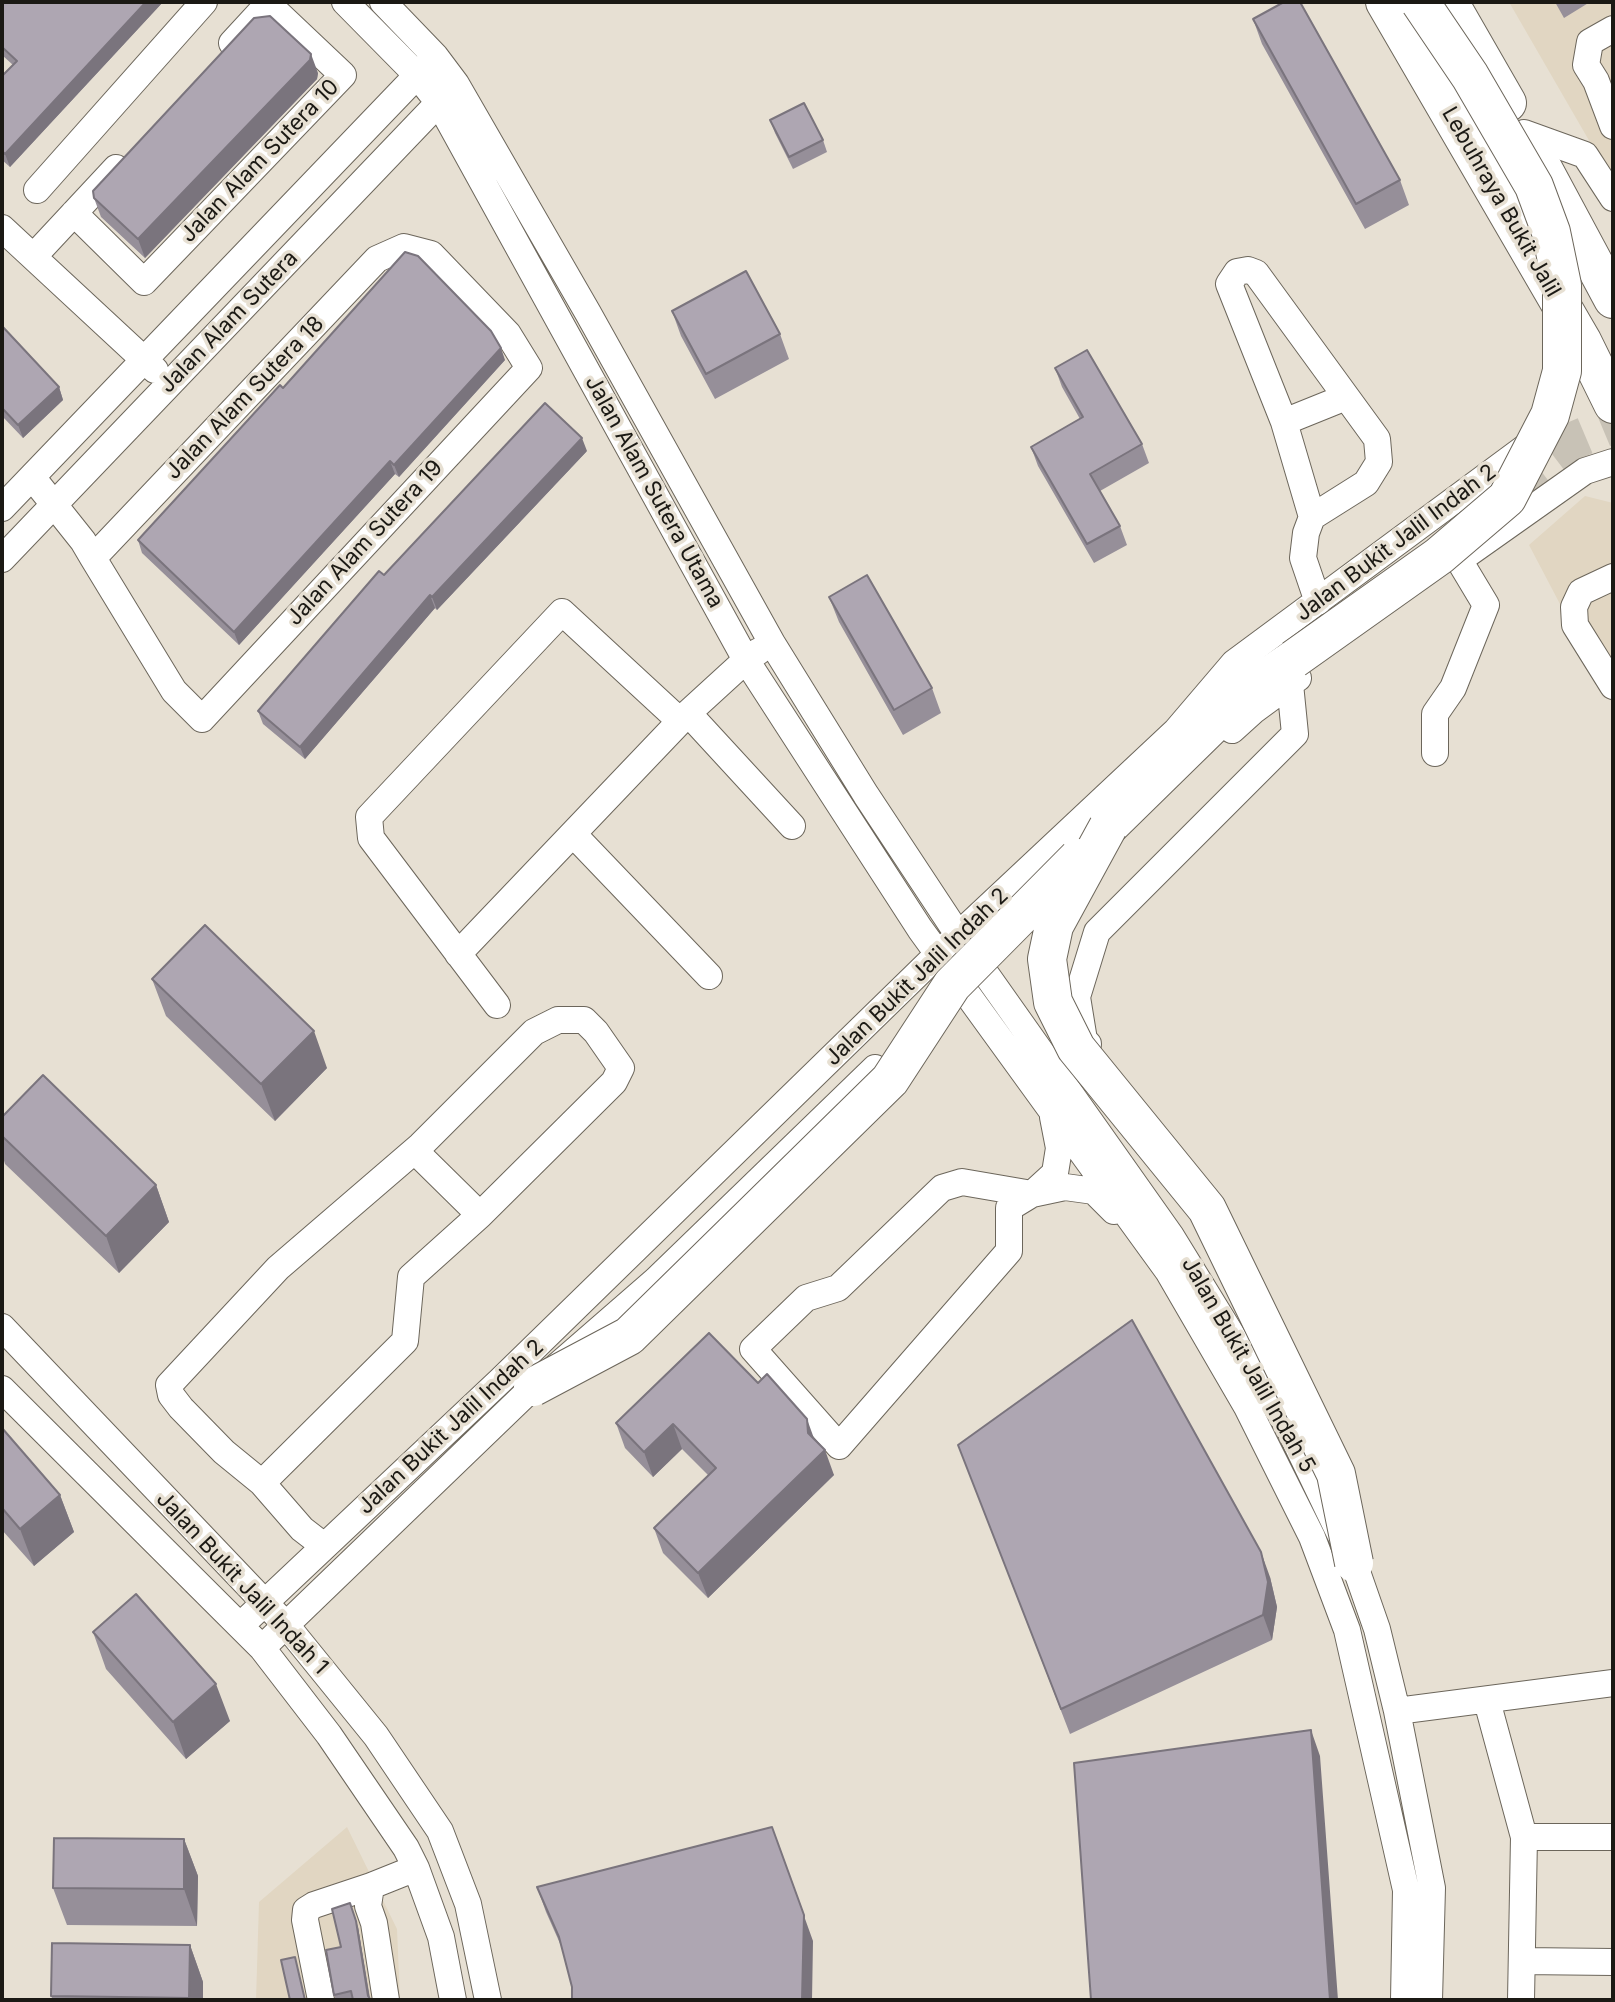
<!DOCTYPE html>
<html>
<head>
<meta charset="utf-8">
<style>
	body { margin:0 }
	#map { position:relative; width:1615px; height:2002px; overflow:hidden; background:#e7e0d3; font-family:Inter,sans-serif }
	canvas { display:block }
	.frame { position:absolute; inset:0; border:4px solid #1b1914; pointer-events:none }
</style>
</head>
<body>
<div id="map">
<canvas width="1615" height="2002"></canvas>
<div class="frame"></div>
</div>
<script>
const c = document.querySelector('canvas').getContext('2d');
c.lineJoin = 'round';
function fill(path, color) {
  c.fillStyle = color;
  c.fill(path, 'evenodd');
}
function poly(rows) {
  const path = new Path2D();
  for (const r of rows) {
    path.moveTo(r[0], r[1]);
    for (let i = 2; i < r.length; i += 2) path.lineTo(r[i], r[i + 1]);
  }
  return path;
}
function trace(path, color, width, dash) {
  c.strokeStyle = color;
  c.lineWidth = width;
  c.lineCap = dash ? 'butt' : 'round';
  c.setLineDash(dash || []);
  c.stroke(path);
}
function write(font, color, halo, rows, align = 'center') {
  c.font = font + ' Inter,sans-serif';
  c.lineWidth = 7;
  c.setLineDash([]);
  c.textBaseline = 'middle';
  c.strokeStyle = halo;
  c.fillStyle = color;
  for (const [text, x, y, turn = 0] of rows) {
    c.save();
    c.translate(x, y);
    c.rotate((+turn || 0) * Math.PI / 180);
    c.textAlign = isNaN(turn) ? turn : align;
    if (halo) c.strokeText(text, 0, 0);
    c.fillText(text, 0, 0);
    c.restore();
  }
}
fill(poly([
	[1509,2,1613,2,1613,182],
	[1585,496,1613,503,1613,705,1529,545],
	[347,1827,397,1929,400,2000,256,2000,259,1902]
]), '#e1d6c2');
trace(poly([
	[1507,489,1568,443,1613,424]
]), '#c8c2b6', 38, [38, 19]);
const minor = poly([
	[345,2,417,75,439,103,746,660,920,929,1168,1271,1247,1407,1312,1537,1347,1630,1406,1890,1404,2000],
	[383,2,435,56,456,84,588,313,772,643,866,795,959,936,1171,1236,1289,1428,1354,1563,1377,1629,1397,1711,1432,1888,1429,2000],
	[1613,29,1590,42,1586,65,1596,81,1613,126],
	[1524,133,1585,155,1613,198],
	[37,190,204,2],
	[74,213,144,282,343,75,268,4,232,43],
	[2,228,155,370],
	[34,256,116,168],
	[1284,422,1346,397],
	[32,477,83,541,93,558,174,691,202,719,529,368,508,334,431,254,404,247,377,259,93,558],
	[2,508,429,63],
	[1312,517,1284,422,1229,284,1237,272,1248,270,1256,273,1377,439,1379,462,1366,483,1312,517,1306,533,1303,558,1318,602],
	[1462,558,1585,471,1613,462],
	[2,559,448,93],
	[1613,577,1581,592,1574,607,1575,625,1613,686],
	[688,713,792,826],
	[1232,730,1253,711,1298,678],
	[1435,753,1435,714,1453,688,1486,605,1459,560],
	[574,835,709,976],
	[458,954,688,713,746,660,759,651],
	[497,1005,371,838,369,817,562,612,680,721],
	[1088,1044,1084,1040,1077,997,1097,932,1295,734,1290,684],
	[1053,1117,1059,1148,1055,1173,1032,1194,962,1182,942,1188,838,1288,806,1298,753,1349,839,1446,1009,1251,1009,1208,1032,1194,1065,1187,1094,1191,1114,1211],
	[415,1151,480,1215],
	[2,1327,286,1625,376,1736,440,1831,468,1904,488,2000],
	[2,1389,262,1648,329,1735,406,1848,416,1868,441,1937,453,2000],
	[262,1483,405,1341,411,1277,480,1215,614,1082,621,1068,596,1032,584,1020,558,1020,534,1032,421,1145,278,1268,169,1385,171,1395,181,1408,224,1452,262,1483,302,1529,324,1546],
	[240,1626,501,1380,938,954,1176,731,1234,663,1530,444],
	[262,1648,533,1387,656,1280,875,1068],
	[1487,1701,1524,1837,1521,2000],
	[1397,1711,1613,1683],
	[1524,1837,1613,1837],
	[1522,1961,1613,1962],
	[321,2000,305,1920,306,1910,314,1905,371,1886],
	[386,2000,374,1923,368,1906,371,1886,416,1868]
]);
const highway = poly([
	[1385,2,1582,341,1613,404],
	[1449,2,1507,103],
	[1533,150,1613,299],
	[1108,827,1249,689,1294,659]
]);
trace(minor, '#6c665b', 28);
trace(highway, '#6c665b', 40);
trace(minor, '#fff', 26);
trace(highway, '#fff', 38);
const highwayBridge = poly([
	[1294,659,1439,556,1507,498,1550,415,1562,371,1562,285,1551,232,1534,186,1470,76,1420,2],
	[1108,827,1054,926,1047,959,1053,1002,1076,1048,1207,1209,1336,1474,1354,1563],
	[533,1387,629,1336,890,1080,952,985,1078,858]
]);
trace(highwayBridge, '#6c665b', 40, []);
trace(highwayBridge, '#fff', 38);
fill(poly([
	[2,2,163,2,10,167,2,160,2,76,13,65,2,55],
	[1555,2,1590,2,1564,18],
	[1253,19,1400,180,1409,205,1365,229,1262,44],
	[318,73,317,79,145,258,101,217,94,198],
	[770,120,823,140,827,152,793,169,775,133],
	[672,311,780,334,789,359,715,399,681,336],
	[2,326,59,387,63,400,23,438,2,416],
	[505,360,399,477,395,474,239,645,142,553,138,540,283,388],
	[1055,368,1142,444,1149,463,1100,491,1120,526,1127,545,1094,563,1038,466,1031,447,1080,419,1062,387],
	[587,451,437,610,435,608,305,759,263,724,258,711,384,575],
	[829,597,932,688,941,713,903,735,839,622],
	[152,979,327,1068,275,1121,166,1016],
	[2,1117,156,1185,169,1222,119,1273,5,1164,2,1154],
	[709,1333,834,1475,708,1598,663,1553,654,1528,708,1475,682,1449,653,1477,625,1448,616,1423],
	[2,1428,60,1495,74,1532,34,1566,2,1530],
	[968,1470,1270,1577,1277,1607,1272,1640,1070,1734],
	[93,1632,230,1721,186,1759,106,1669],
	[184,1839,198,1876,197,1926,67,1925,53,1888],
	[537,1887,813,1941,572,1987,562,1948,546,1912],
	[358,1927,370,1998,352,1998,336,2000,334,1995,341,1947],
	[190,1945,203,1982,203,2000,53,2000,51,1996]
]), '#968f99');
fill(poly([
	[146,2,163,2,10,167,5,154],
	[311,54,318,73,317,79,145,258,138,239],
	[501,348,505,360,399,477,394,465],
	[59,387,63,400,23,438,18,425],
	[582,438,587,451,437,610,432,597],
	[390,461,395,474,239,645,234,632],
	[430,595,435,608,305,759,300,747],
	[314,1031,327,1068,275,1121,261,1084],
	[156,1185,169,1222,119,1273,106,1236],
	[807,1419,816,1444,825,1450,834,1475,708,1598,698,1573,808,1433],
	[673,1424,682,1449,653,1477,644,1452],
	[60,1495,74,1532,34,1566,20,1529],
	[1261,1552,1270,1577,1277,1607,1272,1640,1263,1615],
	[216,1684,230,1721,186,1759,173,1722],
	[1311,1730,1320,1756,1338,2000,1330,2000],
	[772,1827,813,1941,812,2000,802,2000],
	[184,1839,198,1876,197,1926,184,1889],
	[350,1903,358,1927,370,2000,368,1996],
	[190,1945,203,1982,203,2000,190,2000,189,1998]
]), '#7a747d');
const building = poly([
	[2,2,146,2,5,154,2,151,2,76,17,61,2,47,2,2],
	[1284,2,1300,2,1400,180,1356,204,1253,19,1284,2],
	[270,16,311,54,310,60,138,239,94,198,93,191,254,18,270,16],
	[804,103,823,140,789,157,770,120,804,103],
	[405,252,418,256,491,331,501,348,394,465,390,461,234,632,138,540,280,385,283,388,405,252],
	[746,271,780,334,706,374,672,311,746,271],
	[2,326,59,387,18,425,2,408,2,326],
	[1087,350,1142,444,1090,474,1120,526,1087,544,1031,447,1083,417,1055,368,1087,350],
	[545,403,582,438,432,597,430,595,300,747,258,711,379,571,384,575,545,403],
	[867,575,932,688,894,710,829,597,867,575],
	[205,925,314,1031,261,1084,152,979,205,925],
	[43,1075,156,1185,106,1236,2,1136,2,1117,43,1075],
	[1132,1320,1261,1552,1268,1582,1263,1615,1061,1709,958,1445,1132,1320],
	[709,1333,758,1383,767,1374,807,1419,808,1433,825,1450,698,1573,654,1528,716,1468,673,1424,644,1452,616,1423,709,1333],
	[2,1428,60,1495,20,1529,2,1508,2,1428],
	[136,1594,216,1684,173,1722,93,1632,136,1594],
	[1311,1730,1330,2000,1091,2000,1074,1763,1311,1730],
	[772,1827,804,1915,802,2000,572,2000,572,1987,559,1937,537,1887,772,1827],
	[54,1838,184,1839,184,1889,53,1888,54,1838],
	[350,1903,356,1921,368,1996,371,2000,353,2000,351,1991,334,1995,326,1950,341,1947,332,1909,350,1903],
	[52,1943,190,1945,189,1998,51,1996,52,1943],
	[295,1957,305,2000,290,2000,281,1960,295,1957]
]);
fill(building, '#aea6b2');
trace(building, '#7a747d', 2);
write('22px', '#1b1914', '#e7e0d3', [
	["Jalan Alam Sutera 10",260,161,-46],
	["Lebuhraya Bukit Jalil",1501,202,60],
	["Jalan Alam Sutera",229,322,-46],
	["Jalan Alam Sutera 18",245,398,-46],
	["Jalan Alam Sutera Utama",654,492,61],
	["Jalan Alam Sutera 19",365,543,-47],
	["Jalan Bukit Jalil Indah 2",1396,543,-37],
	["Jalan Bukit Jalil Indah 2",917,977,-44],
	["Jalan Bukit Jalil Indah 5",1248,1365,60],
	["Jalan Bukit Jalil Indah 2",451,1427,-43],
	["Jalan Bukit Jalil Indah 1",242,1583,47]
]);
</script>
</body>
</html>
